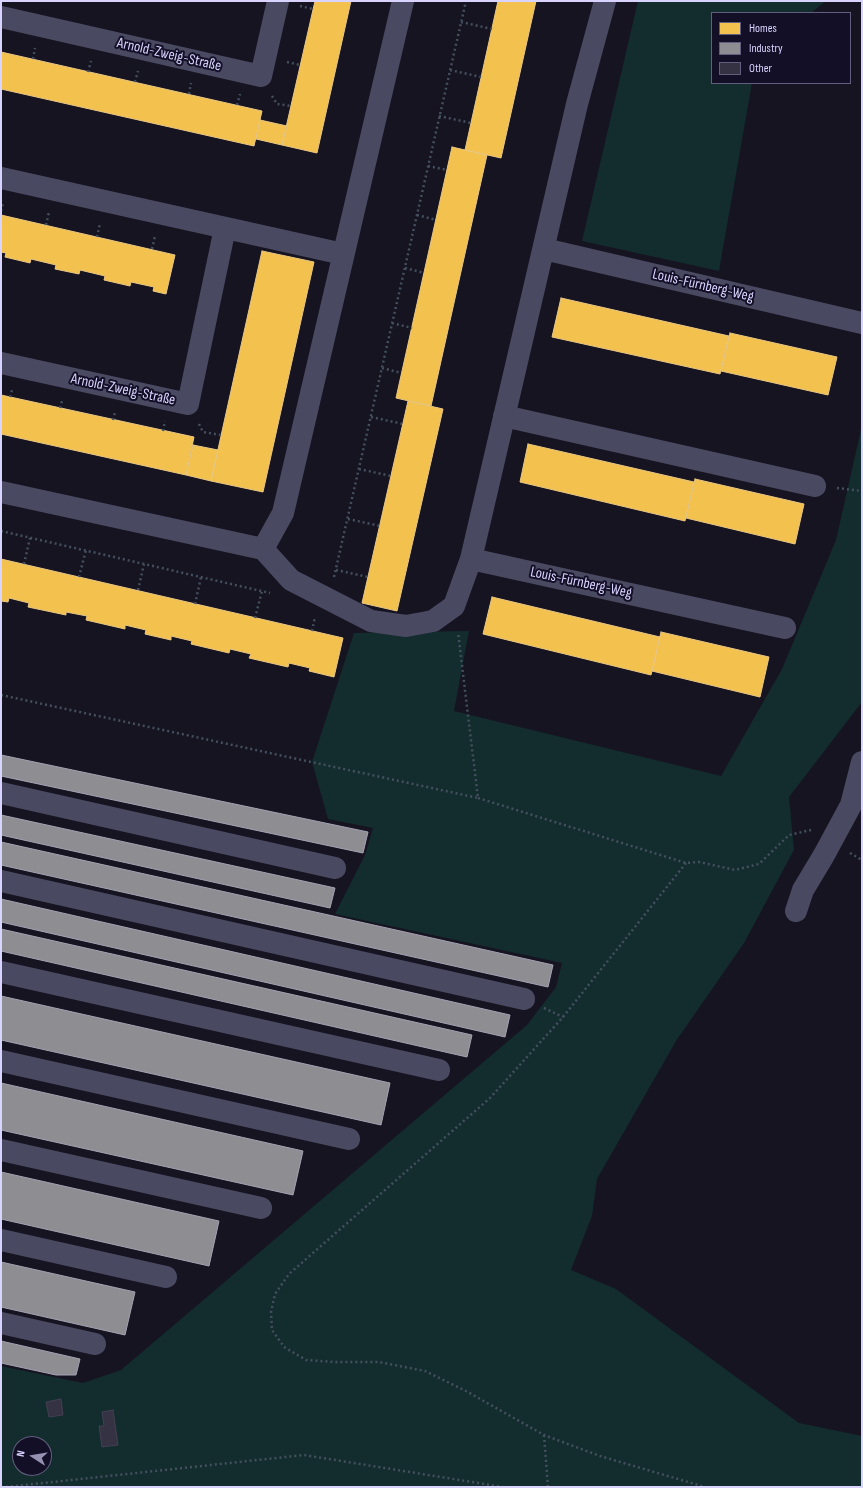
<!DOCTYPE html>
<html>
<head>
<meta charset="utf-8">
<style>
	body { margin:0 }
	#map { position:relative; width:863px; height:1488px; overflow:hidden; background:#161421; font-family:"Sofia Sans Condensed",sans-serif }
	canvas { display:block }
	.frame { position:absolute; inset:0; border:2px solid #d9d4ff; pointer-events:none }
	.legend { position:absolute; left:711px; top:12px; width:140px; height:72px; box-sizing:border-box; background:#130f26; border:1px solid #625e7d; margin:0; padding:5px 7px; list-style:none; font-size:12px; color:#d9d4ff }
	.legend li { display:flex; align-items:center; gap:8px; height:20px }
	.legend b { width:20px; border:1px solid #625e7d }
	.north { position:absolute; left:12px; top:1436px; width:40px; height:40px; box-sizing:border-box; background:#130f26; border:1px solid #625e7d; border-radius:50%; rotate:282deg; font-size:11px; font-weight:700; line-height:16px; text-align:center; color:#d9d4ff }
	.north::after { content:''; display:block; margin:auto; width:14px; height:18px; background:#9591b1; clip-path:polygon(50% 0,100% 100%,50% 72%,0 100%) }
</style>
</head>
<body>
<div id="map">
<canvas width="863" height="1488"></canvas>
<div class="frame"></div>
<ul class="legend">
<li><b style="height:11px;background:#f2c14e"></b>Homes</li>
<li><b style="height:11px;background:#8d8d92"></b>Industry</li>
<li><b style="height:11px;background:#343243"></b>Other</li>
</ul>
<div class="north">N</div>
</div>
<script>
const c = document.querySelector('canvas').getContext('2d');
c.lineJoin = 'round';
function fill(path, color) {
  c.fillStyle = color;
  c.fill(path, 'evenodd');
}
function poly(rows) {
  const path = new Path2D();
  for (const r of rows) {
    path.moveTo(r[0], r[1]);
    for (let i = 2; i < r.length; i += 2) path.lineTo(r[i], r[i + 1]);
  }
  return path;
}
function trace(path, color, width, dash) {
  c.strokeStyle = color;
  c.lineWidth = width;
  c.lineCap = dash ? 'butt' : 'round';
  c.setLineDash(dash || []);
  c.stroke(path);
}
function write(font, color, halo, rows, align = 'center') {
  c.font = font + ' "Sofia Sans Condensed",sans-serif';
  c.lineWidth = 4;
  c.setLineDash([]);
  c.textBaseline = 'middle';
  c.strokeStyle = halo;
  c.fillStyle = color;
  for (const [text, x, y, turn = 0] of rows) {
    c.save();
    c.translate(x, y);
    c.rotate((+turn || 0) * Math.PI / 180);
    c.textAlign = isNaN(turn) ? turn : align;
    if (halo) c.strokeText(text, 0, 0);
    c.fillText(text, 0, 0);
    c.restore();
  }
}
fill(poly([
	[638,1,826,1,811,13,712,13,712,83,752,83,719,271,582,241],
	[862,425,862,702,789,797,794,850,744,943,676,1041,597,1179,592,1216,571,1270,616,1289,799,1423,862,1436,862,1487,1,1487,1,1366,83,1383,121,1370,527,1025,556,987,562,963,335,914,365,855,373,828,328,819,312,762,354,633,469,631,454,711,721,776,782,669,836,540],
	[20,1444,44,1444,44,1468,20,1468]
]), '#132c2d');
const homes = poly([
	[315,1,351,1,317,153,282,145,315,1],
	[498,1,536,1,501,158,465,150,498,1],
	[1,52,262,111,254,146,1,89,1,52],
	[260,120,287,126,282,145,256,139,260,120],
	[452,147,487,155,431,406,396,398,452,147],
	[1,215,175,255,166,294,153,291,154,287,131,282,130,286,104,280,105,276,80,270,79,274,55,269,56,265,31,259,30,263,5,257,6,253,1,252,1,215],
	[262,251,314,262,263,492,211,481,262,251],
	[561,298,729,336,720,374,552,337,561,298],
	[730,333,837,357,828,395,721,371,730,333],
	[1,395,194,437,186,475,1,434,1,395],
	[408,401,443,409,397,611,362,603,408,401],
	[528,444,694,482,685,521,520,482,528,444],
	[193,445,218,450,211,481,186,475,193,445],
	[695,479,804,504,795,544,686,518,695,479],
	[1,559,343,638,334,677,309,671,310,668,289,663,288,667,249,658,251,654,230,649,229,653,191,644,192,641,171,636,171,640,145,634,146,630,125,625,125,629,86,620,87,616,66,612,66,615,28,607,29,603,9,598,8,602,1,601,1,559],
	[492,597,660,637,651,675,483,634,492,597],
	[661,632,769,657,760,697,652,671,661,632]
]);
fill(homes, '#f2c14e');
trace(homes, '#eac783', 1);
const industry = poly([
	[1,755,368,832,363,853,1,776,1,755],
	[1,815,335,888,330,908,1,835,1,815],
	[1,842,553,965,548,987,1,865,1,842],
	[1,899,510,1015,505,1037,1,922,1,899],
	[1,929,472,1035,467,1057,1,951,1,929],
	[1,996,390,1083,381,1125,1,1040,1,996],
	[1,1083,303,1151,293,1195,1,1130,1,1083],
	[1,1172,219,1221,209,1266,1,1219,1,1172],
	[1,1262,135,1292,125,1335,1,1307,1,1262],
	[1,1341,80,1359,76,1375,56,1375,1,1363,1,1341]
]);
fill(industry, '#8d8d92');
trace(industry, '#a4a2b3', 1);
const building = poly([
	[61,1399,63,1415,49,1417,46,1402,61,1399],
	[113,1410,118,1445,102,1447,99,1426,104,1426,102,1412,113,1410]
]);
fill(building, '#343243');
trace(building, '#433f54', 1);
trace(poly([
	[300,6,313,9],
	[461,22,492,29],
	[33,59,35,48],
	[287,62,300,65],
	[450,70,481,77],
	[88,72,91,61],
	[135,82,138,71],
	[189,94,191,83],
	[272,96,277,104,291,106],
	[237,105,240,94],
	[439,116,471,123],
	[428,166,447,170],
	[1,211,3,202],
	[417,215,436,220],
	[46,225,49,212],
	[97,237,100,223],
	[152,249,155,236],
	[405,268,424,273],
	[392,323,412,328],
	[382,368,401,373],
	[10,397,12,390],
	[60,408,62,401],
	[371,417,403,424],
	[113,420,115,412],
	[199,424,203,432,221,435],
	[163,431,165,421],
	[359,469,391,476],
	[837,488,862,491],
	[348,519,380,526],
	[1,531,270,593],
	[24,564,30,538],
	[336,570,368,577],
	[79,577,86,550],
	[334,577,466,1],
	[138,590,144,564],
	[195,604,201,577],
	[255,618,262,591],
	[312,631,315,617],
	[1,695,478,798,458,632],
	[478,798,686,863,699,862,735,870,759,864,789,835,811,830],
	[850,853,862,860],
	[686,863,563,1017,490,1098,289,1274,275,1294,271,1312,272,1330,284,1347,306,1360,335,1362,379,1362,425,1371,466,1391,544,1435,600,1456,705,1487],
	[544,1008,563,1017],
	[544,1435,548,1487],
	[6,1487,304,1455,503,1487]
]), '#44505f', 2.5, [2, 3]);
trace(poly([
	[1,17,261,76,278,1],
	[1,178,343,254],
	[544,249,862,323],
	[1,363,188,404,225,228],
	[504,416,815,486],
	[1,492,263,549,291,580,371,621,406,626,433,621,454,606,471,559,577,104,605,1],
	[263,549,283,513,403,1],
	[471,559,785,628],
	[1,793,335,868],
	[1,881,524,999],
	[796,911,803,890,824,855,851,805,862,762],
	[1,972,439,1070],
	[1,1061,349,1139],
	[1,1150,261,1208],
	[1,1240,166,1277],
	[1,1323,95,1344]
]), '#4a4962', 22);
write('15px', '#d9d4ff', '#130f26', [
	["Arnold-Zweig-Straße",169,55,13],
	["Louis-Fürnberg-Weg",703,286,13],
	["Arnold-Zweig-Straße",123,390,12],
	["Louis-Fürnberg-Weg",581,583,12]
]);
</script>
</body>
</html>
